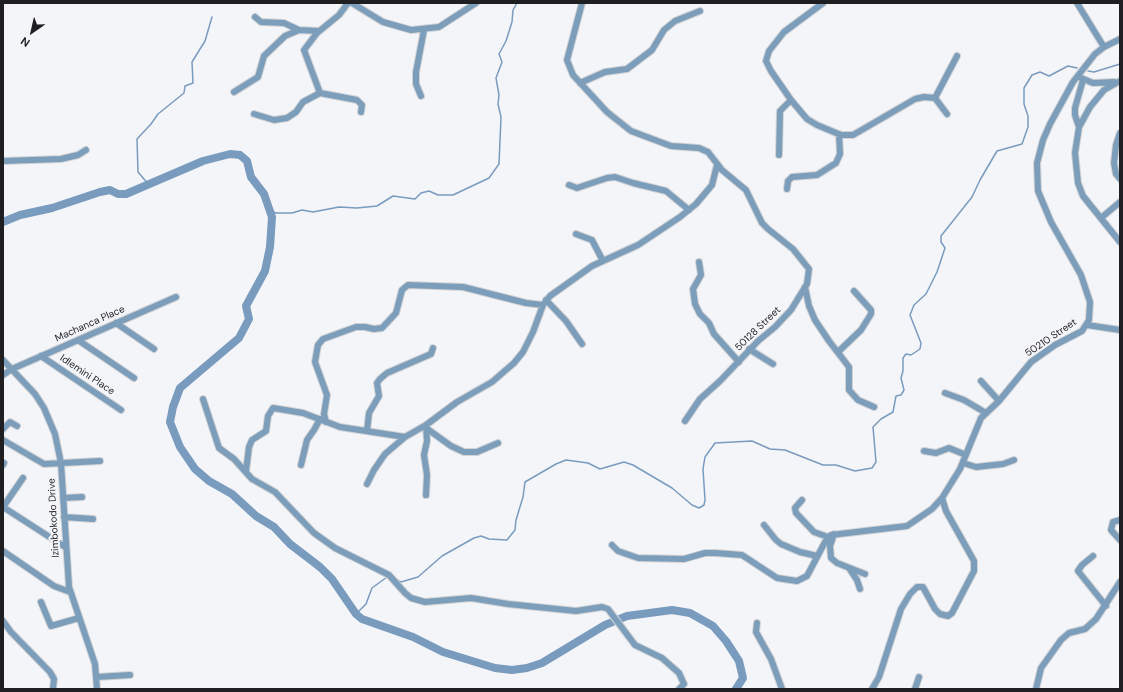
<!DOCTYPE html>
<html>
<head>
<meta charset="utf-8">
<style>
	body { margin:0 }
	#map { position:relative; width:1123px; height:692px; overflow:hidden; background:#f4f5f9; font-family:"DM Sans",sans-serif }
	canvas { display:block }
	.frame { position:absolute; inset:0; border:4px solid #1f1f21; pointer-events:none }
	.north { position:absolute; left:12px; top:12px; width:40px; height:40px; -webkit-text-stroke:3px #f4f5f9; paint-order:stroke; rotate:214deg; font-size:11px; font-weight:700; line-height:16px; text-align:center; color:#1f1f21 }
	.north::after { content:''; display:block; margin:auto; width:14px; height:18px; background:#1f1f21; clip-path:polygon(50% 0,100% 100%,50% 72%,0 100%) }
</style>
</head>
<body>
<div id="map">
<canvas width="1123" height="692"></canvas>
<div class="frame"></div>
<div class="north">N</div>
</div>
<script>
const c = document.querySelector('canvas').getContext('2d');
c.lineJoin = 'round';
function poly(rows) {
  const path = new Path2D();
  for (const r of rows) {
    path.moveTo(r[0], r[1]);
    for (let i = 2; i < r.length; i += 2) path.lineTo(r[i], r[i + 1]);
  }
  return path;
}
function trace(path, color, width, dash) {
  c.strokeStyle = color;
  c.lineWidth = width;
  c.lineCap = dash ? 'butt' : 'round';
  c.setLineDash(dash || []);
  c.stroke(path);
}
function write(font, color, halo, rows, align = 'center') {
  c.font = font + ' "DM Sans",sans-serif';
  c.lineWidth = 4;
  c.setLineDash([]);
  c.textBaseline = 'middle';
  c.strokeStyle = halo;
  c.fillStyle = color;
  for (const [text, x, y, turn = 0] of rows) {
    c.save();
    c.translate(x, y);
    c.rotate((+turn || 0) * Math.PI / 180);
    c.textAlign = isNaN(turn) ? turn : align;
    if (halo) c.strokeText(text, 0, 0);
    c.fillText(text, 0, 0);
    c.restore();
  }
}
trace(poly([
	[1088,71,1094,72,1120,64],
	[149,185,138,172,137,139,151,124,158,114,184,93,185,86,193,83,192,62,205,41,212,17],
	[269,210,276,213,292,213,302,210,313,212,339,207,357,208,377,206,393,196,415,199,421,193,429,191,438,195,453,195,489,178,499,164,501,117,498,104,499,95,496,78,502,62,499,54,506,41,512,22,513,10,517,3],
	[396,579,401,582,418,577,442,556,474,538,481,536,489,539,507,540,515,530,516,520,523,497,525,482,556,464,566,460,588,463,600,469,624,462,633,465,672,488,692,505,699,508,704,505,705,500,703,469,705,457,715,443,752,441,770,449,785,450,823,465,836,465,855,471,872,468,876,462,873,427,881,419,893,412,896,396,901,395,904,390,901,378,903,371,903,358,906,354,911,355,920,349,921,343,910,315,914,305,926,294,937,272,945,248,941,242,941,236,972,197,980,180,997,151,1022,144,1028,127,1028,116,1024,104,1024,88,1032,75,1040,72,1049,76,1068,66,1077,68],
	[356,614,366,604,372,588,387,577]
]), '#799bbe', 1.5);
trace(poly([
	[3,222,20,215,52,208,100,192,110,190,118,194,126,194,203,161,230,154,240,155,247,161,251,177,264,194,272,217,270,247,265,271,246,306,249,319,239,338,180,388,173,407,170,422,180,447,195,469,209,481,232,494,256,516,274,527,290,544,320,567,332,579,356,614,362,619,413,637,443,652,495,668,512,670,527,668,542,663,605,625,627,616,672,610,690,613,713,626,726,641,739,661,743,678,736,689]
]), '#799bbe', 8);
const minor = poly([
	[352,3,383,22,411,30,439,27,476,3],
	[582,3,567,60,573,75,607,112,631,131,671,146,699,148,708,152,722,170,746,190,762,223,768,229,793,249,809,269,807,284,791,310,775,327,758,341,720,381,700,399,685,421],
	[823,3,784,32,769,51,766,61,771,71,791,100,807,119,817,125,841,135,853,135,915,99,924,97,935,98,957,56],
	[1077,3,1104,47],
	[255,17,261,22,284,23,299,30],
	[1081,78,1093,83,1114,82],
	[1120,81,1104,90,1090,107,1079,127,1075,153,1078,183,1083,196,1120,242],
	[580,83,605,72,627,69,652,50,664,30,675,21,700,11],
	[234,92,258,77,264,56,285,36,299,30,319,31],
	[320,93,357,100,362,105,361,112],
	[421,96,416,84,416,72,424,30],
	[935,98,947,114],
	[254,114,274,120,287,118,296,112,303,102,320,93,304,50,317,33,339,15,348,3],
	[1079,127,1075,115,1075,108,1083,80],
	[1120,133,1116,145,1114,163,1116,174,1120,179],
	[779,155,780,111,791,100],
	[3,161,61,159,78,155,86,150],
	[569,185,577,188,607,178,615,177,633,183,666,191,689,210],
	[787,189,788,181,792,177,817,175,836,163,840,154,839,134],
	[1101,218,1120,202],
	[576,234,592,240,603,261],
	[699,262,701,275,693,289,695,304,700,314,709,323,714,334,739,362],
	[805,287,809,306,815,320,829,341,849,367,849,390,858,400,874,407],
	[546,300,566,321,582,344],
	[116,323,154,349],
	[1087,325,1120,330],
	[78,340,134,378],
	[749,349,773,364],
	[838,352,861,330,871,314,871,310,854,291],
	[41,356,121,410],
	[3,360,35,394,44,408,55,434,61,463,69,587,95,664,97,689],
	[3,375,12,369,176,297],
	[981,381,999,401],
	[945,393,964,400,986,413],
	[203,399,219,448,234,459,252,479,275,492,314,533,335,548,389,575,405,593,411,598,425,602,471,598,508,604,576,611,602,607,608,609,635,645,662,658,679,673,684,684,679,689],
	[326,422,324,414,327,395,315,362,318,345,323,339,356,327,365,327,374,329,382,328,396,313,402,290,408,285,463,287,526,303,543,305],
	[426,428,451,446,464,452,477,452,498,443],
	[3,429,10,422,17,426],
	[367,431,369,413,379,396,377,383,380,379,387,373,431,354,433,348],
	[3,440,44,464,100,461],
	[924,451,936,453,949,448,966,455],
	[963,463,976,467,1003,464,1014,460],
	[3,465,4,463],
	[301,465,307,440,314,430,320,419],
	[246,471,249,447,252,440,266,431,268,416,273,408,303,413,340,427,405,437,426,425,457,402,492,382,514,363,523,352,533,332,543,305,550,296,592,266,638,245,680,217,696,204,712,185,717,165],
	[367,484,374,470,385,454,405,437],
	[426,495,427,475,424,455,427,441,426,426],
	[63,498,82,497],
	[802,500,795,508,796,513,814,532,828,537],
	[3,507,65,547],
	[3,507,23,478],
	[64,517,93,519],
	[1120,520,1113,522,1111,530,1120,540],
	[764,525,776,540,781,544,800,552,817,556],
	[834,534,830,546,831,558,837,563,865,574],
	[612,545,618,551,638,558,684,559,705,553,715,553,742,555,777,578,797,581,807,576,825,542,831,535,907,526,932,509,942,498,960,469,981,418,999,401,1031,362,1055,345,1082,331,1089,320,1090,302,1081,275,1051,222,1038,191,1037,163,1043,140,1050,124,1073,82,1095,54,1104,47,1120,39],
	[3,551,54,586,70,592],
	[1093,556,1082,565,1078,571,1106,606],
	[849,568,857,580,860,589],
	[41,602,51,626,79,618],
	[3,621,11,632,50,672,54,679,53,689],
	[757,623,756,632,771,659,782,689],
	[97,677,130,675],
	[872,689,879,677,901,609,910,594,917,587,923,587,935,609,940,614,948,616,952,613,974,571,974,561,946,511,942,498],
	[915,689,919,677],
	[1036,689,1041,668,1061,640,1069,633,1085,629,1096,619,1120,582]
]);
trace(minor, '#d2d3d6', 8);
trace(minor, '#7c9eba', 6);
write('10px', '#1f1f21', '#f4f5f9', [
	["Machanca Place",90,324,-24],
	["50128 Street",758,329,-44],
	["50210 Street",1051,338,-34],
	["Idlemini Place",87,375,34],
	["Izimbokodo Drive",54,518,-93]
]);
</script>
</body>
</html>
